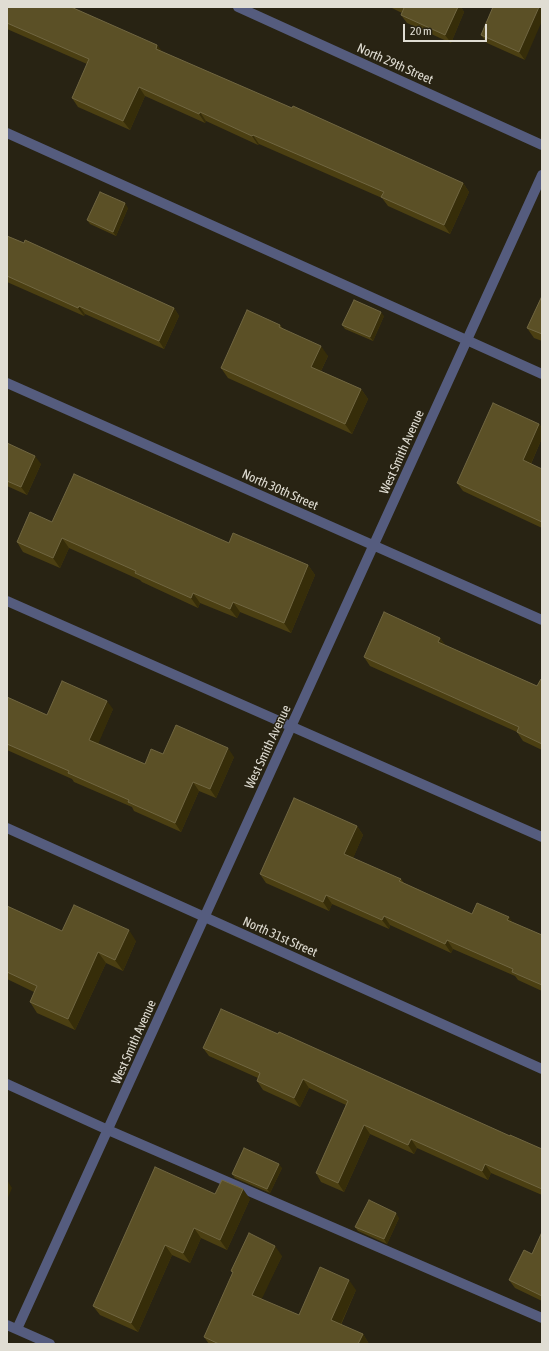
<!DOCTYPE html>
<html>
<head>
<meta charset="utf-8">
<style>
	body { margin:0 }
	#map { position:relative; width:549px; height:1351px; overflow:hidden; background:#282313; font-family:"Asap Condensed",sans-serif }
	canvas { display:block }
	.frame { position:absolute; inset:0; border:8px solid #e0ddd3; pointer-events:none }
	.scale { position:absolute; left:403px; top:24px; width:84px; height:18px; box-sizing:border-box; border:2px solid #e0ddd3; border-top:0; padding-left:5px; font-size:12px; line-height:14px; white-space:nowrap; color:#e0ddd3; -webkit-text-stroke:3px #282313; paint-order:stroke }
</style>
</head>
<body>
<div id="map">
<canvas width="549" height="1351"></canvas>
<div class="frame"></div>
<div class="scale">20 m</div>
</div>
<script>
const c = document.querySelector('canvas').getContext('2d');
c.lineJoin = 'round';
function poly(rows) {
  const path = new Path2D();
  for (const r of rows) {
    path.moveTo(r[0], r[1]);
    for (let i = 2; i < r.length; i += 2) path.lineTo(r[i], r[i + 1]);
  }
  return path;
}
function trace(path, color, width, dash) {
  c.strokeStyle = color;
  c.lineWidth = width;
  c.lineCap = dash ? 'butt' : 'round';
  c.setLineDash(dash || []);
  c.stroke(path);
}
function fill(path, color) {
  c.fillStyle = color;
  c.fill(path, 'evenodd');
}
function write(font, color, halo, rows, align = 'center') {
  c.font = font + ' "Asap Condensed",sans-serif';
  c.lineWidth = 3;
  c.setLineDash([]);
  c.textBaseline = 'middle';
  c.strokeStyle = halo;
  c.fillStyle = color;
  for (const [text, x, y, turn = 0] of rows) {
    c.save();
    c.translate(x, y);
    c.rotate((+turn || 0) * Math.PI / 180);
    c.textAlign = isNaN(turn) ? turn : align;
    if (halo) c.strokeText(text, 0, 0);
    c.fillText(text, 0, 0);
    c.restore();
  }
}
trace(poly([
	[7,133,542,374],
	[7,601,542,837],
	[7,1084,108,1130,542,1318]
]), '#555c7e', 10);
trace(poly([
	[238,7,542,145],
	[7,383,542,620],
	[7,828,542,1069],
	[7,1325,50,1344],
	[17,1329,542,175]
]), '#555c7e', 10);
fill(poly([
	[7,7,157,45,162,52,463,183,469,192,450,234,388,206,382,198,259,144,258,145,206,121,205,123,145,96,130,130,78,107,72,98,87,64,7,29],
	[390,7,461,7,464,12,451,43,407,23,401,15,402,13],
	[493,7,525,60,487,43,481,35],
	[128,208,116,236,90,224,87,220],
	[7,236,174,308,179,316,164,349,85,314,84,316,7,282],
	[542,296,542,341,534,338,527,328],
	[384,316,373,341,345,329,342,325],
	[280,325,283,329,328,356,321,371,361,389,368,399,352,434,228,378,221,368],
	[539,424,542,428,542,438,531,464,542,469,542,528,463,491,457,483],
	[7,443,41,464,27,495,7,486],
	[52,522,229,543,308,565,315,575,291,633,240,612,237,618,200,603,198,608,142,582,140,580,69,548,60,568,23,552,17,542],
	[440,638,445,645,537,686,542,679,542,750,523,741,517,732,370,666,364,657],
	[7,697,47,715,113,709,98,743,145,764,163,754,234,757,216,798,199,791,181,832,134,811,132,807,74,782,72,779,7,750],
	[357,826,363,835,353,858,401,879,404,883,472,914,512,922,542,935,542,991,518,980,515,976,453,949,451,953,390,925,389,929,332,904,329,911,266,883,260,874],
	[7,906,62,931,136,941,123,971,106,963,75,1030,37,1013,30,1002,34,992,7,979],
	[203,1048,510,1136,542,1149,542,1195,491,1173,488,1180,417,1148,414,1154,370,1134,344,1192,321,1182,316,1173,346,1105,309,1088,300,1107,263,1090,257,1081,258,1078,209,1056],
	[282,1168,270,1193,235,1178,232,1174],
	[215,1194,250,1199,227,1250,201,1238,190,1263,172,1255,138,1332,100,1315,93,1306],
	[399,1218,387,1244,358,1231,355,1227],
	[542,1232,542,1301,515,1288,509,1280,532,1254],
	[282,1256,261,1299,299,1315,356,1290,341,1325,363,1334,369,1344,209,1344,204,1337,233,1273,231,1271]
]), '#4b3f12');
fill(poly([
	[458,7,461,7,464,12,451,43,445,35],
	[539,7,542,7,542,21,525,60,519,52],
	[157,45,164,54,156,49],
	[139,87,145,96,130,130,123,121],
	[200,112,206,121,205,123,199,114],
	[253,135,259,144,258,145,252,136],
	[463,183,469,192,450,234,444,225],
	[125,203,128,208,116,236,113,232],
	[79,306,85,314,84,316,78,308],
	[174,308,179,316,164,349,159,341],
	[381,312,384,316,373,341,370,337],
	[321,346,328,356,318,377,311,367],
	[361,389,368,399,352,434,345,424],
	[539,424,542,428,542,438,529,468,523,460],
	[35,456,41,464,27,495,21,487],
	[62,538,69,548,60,568,53,558],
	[308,565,315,575,291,633,284,623],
	[193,593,200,603,198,608,191,598],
	[233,602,240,612,237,618,230,609],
	[440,638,446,646,438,642],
	[107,701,113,709,96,749,89,740],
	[228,748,234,757,216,798,210,789],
	[193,782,199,791,181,832,175,823],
	[357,826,363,835,351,863,344,854],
	[326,895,332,904,329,911,323,902],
	[384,916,390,925,389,929,382,920],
	[509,917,515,926,507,920],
	[129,930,136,941,123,971,115,960],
	[447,940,453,949,451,953,445,944],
	[98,952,106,963,75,1030,68,1019],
	[303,1079,309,1088,300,1107,294,1098],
	[364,1125,370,1134,344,1192,338,1183],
	[411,1139,417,1148,414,1154,408,1145],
	[279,1164,282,1168,270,1193,267,1189],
	[485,1164,491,1173,488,1180,482,1171],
	[7,1180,12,1188,7,1200],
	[243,1189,250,1199,227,1250,220,1240],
	[396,1213,399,1218,387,1244,384,1239],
	[194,1228,201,1238,190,1263,183,1253],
	[165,1245,172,1255,138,1332,131,1323],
	[275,1246,282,1256,259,1305,252,1295],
	[349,1280,356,1290,338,1330,331,1320],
	[363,1334,369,1344,358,1344]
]), '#362d09');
const building = poly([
	[7,7,71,7,157,45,156,49,292,108,293,106,463,183,444,225,381,197,384,192,253,135,252,136,200,112,199,114,139,87,123,121,72,98,89,59,7,23,7,7],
	[402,7,458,7,445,35,401,15,404,8,402,7],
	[493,7,539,7,519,52,481,35,493,7],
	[100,192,125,203,113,232,87,220,100,192],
	[7,236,24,243,25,240,174,308,159,341,79,306,78,308,7,276,7,236],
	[542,296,542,334,527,328,542,296],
	[354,300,381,312,370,337,342,325,354,300],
	[247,310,280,325,279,327,321,346,311,367,361,389,345,424,221,368,247,310],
	[493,403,539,424,523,460,542,469,542,522,457,483,493,403],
	[7,443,35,456,21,487,7,481,7,443],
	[74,474,229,543,233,533,308,565,284,623,233,602,230,609,193,593,191,598,135,573,136,571,62,538,53,558,17,542,30,512,52,522,74,474],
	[384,612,440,638,438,642,537,686,541,679,542,679,542,744,517,732,519,727,364,657,384,612],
	[62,681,107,701,89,740,145,764,151,749,163,754,176,725,228,748,210,789,193,782,175,823,128,802,129,800,68,773,69,771,7,744,7,697,47,715,62,681],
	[294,798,357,826,344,854,401,879,399,881,472,914,477,903,509,917,507,920,542,935,542,985,512,972,513,969,447,940,445,944,384,916,382,920,326,895,323,902,260,874,294,798],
	[74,905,129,930,115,960,98,952,68,1019,30,1002,37,986,7,972,7,906,62,931,74,905],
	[221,1009,278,1034,279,1032,510,1136,510,1135,542,1149,542,1189,485,1164,482,1171,411,1139,408,1145,364,1125,338,1183,316,1173,348,1101,303,1079,294,1098,257,1081,260,1073,203,1048,221,1009],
	[244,1148,279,1164,267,1189,232,1174,244,1148],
	[155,1167,215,1194,222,1180,243,1189,220,1240,194,1228,183,1253,165,1245,131,1323,93,1306,155,1167],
	[369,1200,396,1213,384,1239,355,1227,369,1200],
	[542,1232,542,1296,509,1280,524,1250,532,1254,542,1232],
	[249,1233,275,1246,252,1295,299,1315,320,1267,349,1280,331,1320,363,1334,358,1344,219,1344,204,1337,233,1272,231,1271,249,1233]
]);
fill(building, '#5b5026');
trace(building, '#706641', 1);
write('13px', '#e0ddd3', '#282313', [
	["North 29th Street",395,64,24],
	["West Smith Avenue",402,452,-66],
	["North 30th Street",280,490,24],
	["West Smith Avenue",268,747,-65],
	["North 31st Street",280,937,24],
	["West Smith Avenue",134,1042,-66]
]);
</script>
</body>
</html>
